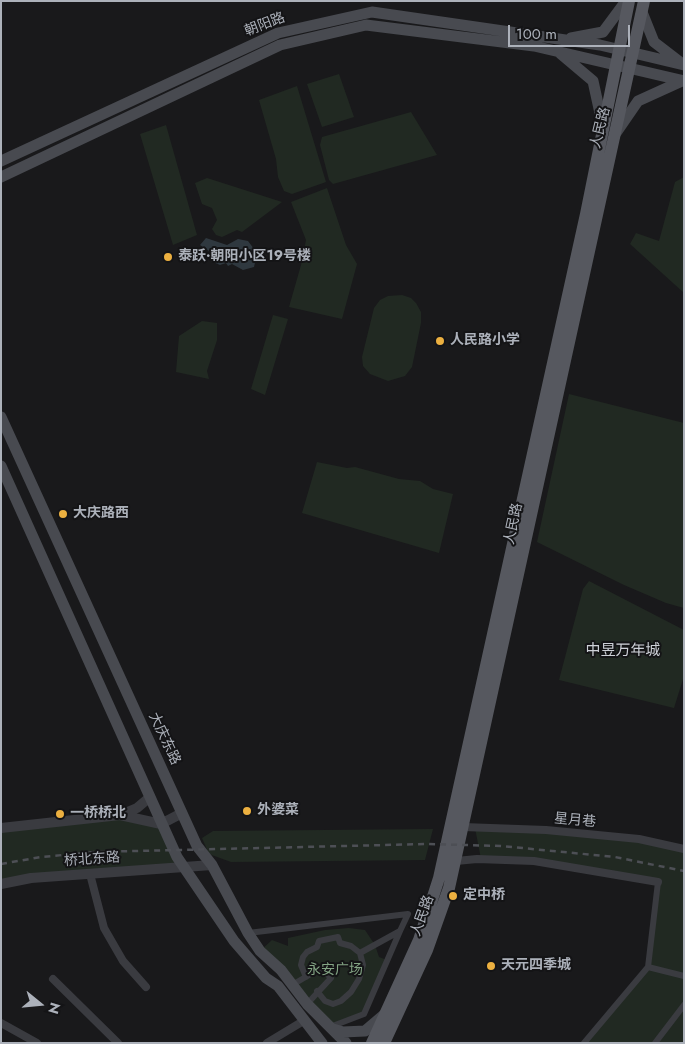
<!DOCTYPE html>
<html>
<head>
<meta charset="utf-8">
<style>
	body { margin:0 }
	#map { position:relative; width:685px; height:1044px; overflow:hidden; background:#19191b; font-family:Jost,sans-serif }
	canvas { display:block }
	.frame { position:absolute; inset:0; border:2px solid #acb1ba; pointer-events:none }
	.north { position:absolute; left:15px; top:979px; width:50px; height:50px; -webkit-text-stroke:4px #141416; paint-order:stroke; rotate:107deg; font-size:14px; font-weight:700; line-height:20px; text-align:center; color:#acb1ba }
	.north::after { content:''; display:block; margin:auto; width:18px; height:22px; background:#acb1ba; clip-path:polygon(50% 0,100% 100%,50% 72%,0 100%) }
	.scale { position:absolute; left:508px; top:25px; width:122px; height:22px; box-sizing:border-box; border:2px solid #acb1ba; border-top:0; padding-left:6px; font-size:15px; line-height:18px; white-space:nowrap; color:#acb1ba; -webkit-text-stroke:4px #141416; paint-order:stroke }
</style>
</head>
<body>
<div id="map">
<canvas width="685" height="1044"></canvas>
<div class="frame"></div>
<div class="north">N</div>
<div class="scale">100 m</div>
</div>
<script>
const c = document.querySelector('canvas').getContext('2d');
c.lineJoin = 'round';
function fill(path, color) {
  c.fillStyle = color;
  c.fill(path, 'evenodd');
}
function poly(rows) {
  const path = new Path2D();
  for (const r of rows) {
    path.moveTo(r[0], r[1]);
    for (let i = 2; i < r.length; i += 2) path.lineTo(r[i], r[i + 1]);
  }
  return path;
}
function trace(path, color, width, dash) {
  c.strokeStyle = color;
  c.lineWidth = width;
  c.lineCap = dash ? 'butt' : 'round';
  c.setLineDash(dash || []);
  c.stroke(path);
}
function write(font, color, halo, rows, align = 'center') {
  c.font = font + ' Jost,"Noto Sans SC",sans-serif';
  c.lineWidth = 4;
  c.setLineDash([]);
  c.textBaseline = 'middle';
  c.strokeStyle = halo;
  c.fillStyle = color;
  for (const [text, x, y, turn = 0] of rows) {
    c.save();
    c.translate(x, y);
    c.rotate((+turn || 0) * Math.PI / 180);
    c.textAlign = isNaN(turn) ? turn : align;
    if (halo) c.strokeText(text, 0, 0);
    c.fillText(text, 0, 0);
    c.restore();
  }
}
fill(poly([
	[339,74,354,117,322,127,307,84],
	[297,86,326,182,292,194,284,191,278,177,276,159,259,100],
	[411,112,437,155,333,184,329,180,320,145,322,137],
	[166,125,197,235,173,245,140,134],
	[684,177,684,293,630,244,636,233,659,241,675,182],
	[207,178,282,202,242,232,237,230,222,237,216,235,212,229,217,220,212,208,202,204,195,183],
	[327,188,346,245,357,264,342,319,289,307,301,265,306,240,291,202],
	[402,295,411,298,416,303,421,312,421,323,412,367,405,376,388,381,370,374,363,366,362,357,374,308,380,300,388,296],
	[273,315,288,319,265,395,251,389],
	[202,321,217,323,217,340,207,371,209,379,176,372,179,336],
	[569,394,684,423,684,608,666,603,624,585,537,542],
	[317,462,347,468,355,467,399,479,420,481,433,489,453,494,439,553,302,513],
	[589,581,684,630,684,676,674,708,559,680,583,589],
	[120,815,161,824,184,867,1,884,1,828],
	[475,828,639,839,684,849,684,1043,584,1043,648,967,658,882,534,861,481,859],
	[433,829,425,860,231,862,209,854,202,838,213,831],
	[349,928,365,930,375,945,379,957,387,960,364,1014,329,1028,260,951,272,940,288,946,288,938,325,930]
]), '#212922');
fill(poly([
	[206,238,227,245,238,239,248,241,254,249,256,258,254,267,243,270,232,264,228,266,226,263,220,265,211,261,212,253,200,245]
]), '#2f383f');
trace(poly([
	[248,933,408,914],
	[360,953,400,931,408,914],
	[648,967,684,976],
	[306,977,301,965,303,957,307,952,317,947,319,941,338,937,340,943,351,946,360,953,363,965,359,979,351,992,341,1001,333,1004,325,1001,317,991],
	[292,985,321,968,331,978,307,1004],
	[330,1027,364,1014,400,931],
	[584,1043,648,967,658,882],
	[655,1043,684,1005]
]), '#3a3b40', 6);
trace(poly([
	[463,827,546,830,639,839,684,849],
	[456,861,477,859,534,861,658,882],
	[90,874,104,928,123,961,146,987],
	[53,979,118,1043],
	[1,1023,37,1043],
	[267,1043,305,1020]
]), '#3a3b40', 8);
trace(poly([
	[120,815,137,808,150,797],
	[1,828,120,815,161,824,182,813],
	[1,884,31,878,212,865]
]), '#3a3b40', 10);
trace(poly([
	[642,12,654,42,680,62],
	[571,38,603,32,626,1],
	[561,54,593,81,603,127],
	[616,133,638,101,682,81],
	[1,161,278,33,372,12,600,45,684,65],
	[1,177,280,45,366,25,534,46,684,81],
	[1,417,197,846,212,865,248,933,260,951,281,970,307,1004,346,1043],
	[1,466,177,857,234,941,266,978,278,986,322,1043],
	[333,1029,343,1032,365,1031,385,1014]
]), '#484a50', 11);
trace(poly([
	[372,1043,419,940,439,878,586,214,629,1],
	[384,1043,427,950,449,888,644,1]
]), '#56585f', 12);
trace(poly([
	[1,864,41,857,95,852,427,844,501,846,615,857,684,871]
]), '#4d4f55', 2.5, [6, 5]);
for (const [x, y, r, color] of [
	[168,257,5,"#ecb040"],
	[440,341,5,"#ecb040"],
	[63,514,5,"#ecb040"],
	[247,811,5,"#ecb040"],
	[60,814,5,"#ecb040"],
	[453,896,5,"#ecb040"],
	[491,966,5,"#ecb040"]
]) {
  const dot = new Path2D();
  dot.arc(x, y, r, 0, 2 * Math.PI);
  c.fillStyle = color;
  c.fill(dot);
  trace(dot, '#141416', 2);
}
write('14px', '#acb1ba', '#141416', [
	["朝阳路",265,25,-21],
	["人民路",601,128,-76],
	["人民路",514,524,-78],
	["大庆东路",164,739,65],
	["星月巷",575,821,5],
	["桥北东路",92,860,-4],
	["人民路",423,916,-70]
]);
write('bold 14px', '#acb1ba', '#141416', [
	["泰跃·朝阳小区19号楼",178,257],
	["人民路小学",450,341],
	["大庆路西",73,514],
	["外婆菜",257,811],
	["一桥桥北",70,814],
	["定中桥",463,896],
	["天元四季城",501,966]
], 'left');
write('14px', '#84a585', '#141416', [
	["永安广场",335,971]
]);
write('15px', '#cdd0d7', '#141416', [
	["中昱万年城",623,651]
]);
</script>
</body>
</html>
